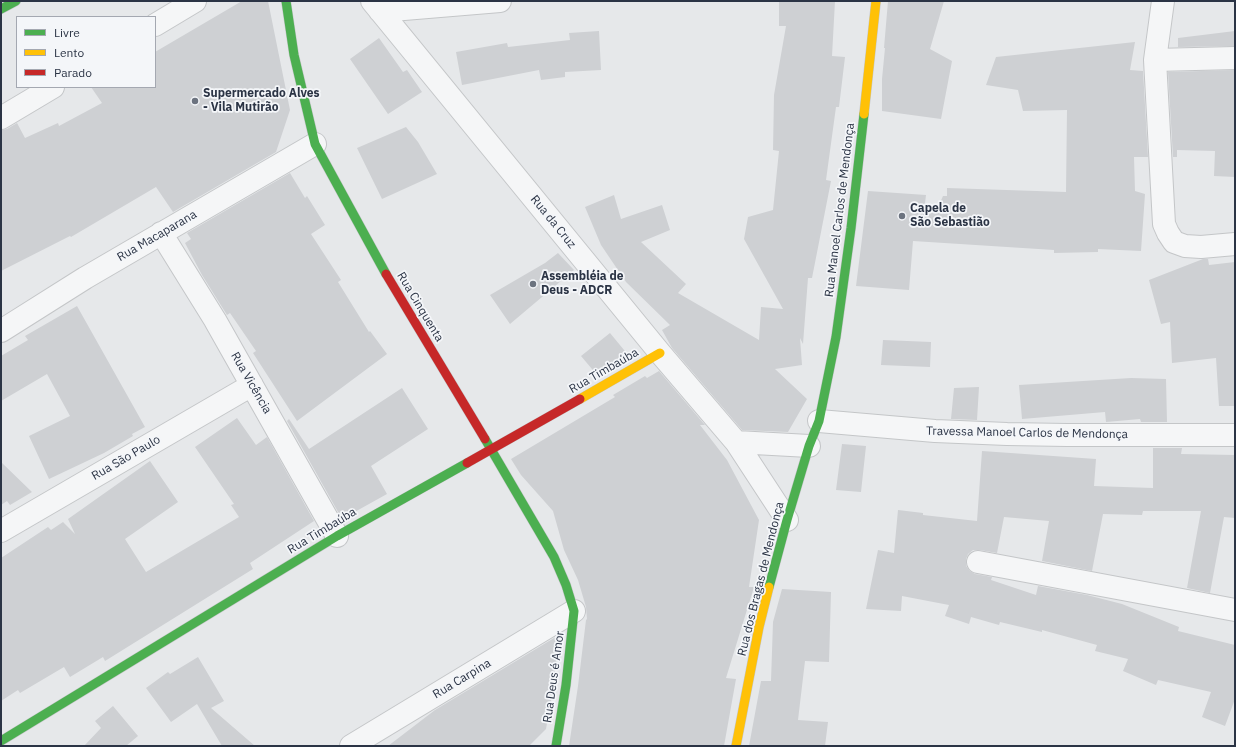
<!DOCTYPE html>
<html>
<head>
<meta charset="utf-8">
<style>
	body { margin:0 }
	#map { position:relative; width:1236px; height:747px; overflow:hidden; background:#e6e8ea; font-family:"IBM Plex Sans",sans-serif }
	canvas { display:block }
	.frame { position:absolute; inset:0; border:2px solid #2b3445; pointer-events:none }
	.legend { position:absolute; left:16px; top:16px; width:140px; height:72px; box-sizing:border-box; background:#f4f6f9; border:1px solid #a4a8b1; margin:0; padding:5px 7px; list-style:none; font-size:12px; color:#2b3445 }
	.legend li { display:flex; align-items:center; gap:8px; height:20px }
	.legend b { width:20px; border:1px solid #a4a8b1 }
</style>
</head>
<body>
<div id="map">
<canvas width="1236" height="747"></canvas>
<div class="frame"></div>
<ul class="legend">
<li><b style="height:5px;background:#4caf50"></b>Livre</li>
<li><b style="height:5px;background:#ffc107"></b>Lento</li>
<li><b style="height:5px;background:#c62828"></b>Parado</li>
</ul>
</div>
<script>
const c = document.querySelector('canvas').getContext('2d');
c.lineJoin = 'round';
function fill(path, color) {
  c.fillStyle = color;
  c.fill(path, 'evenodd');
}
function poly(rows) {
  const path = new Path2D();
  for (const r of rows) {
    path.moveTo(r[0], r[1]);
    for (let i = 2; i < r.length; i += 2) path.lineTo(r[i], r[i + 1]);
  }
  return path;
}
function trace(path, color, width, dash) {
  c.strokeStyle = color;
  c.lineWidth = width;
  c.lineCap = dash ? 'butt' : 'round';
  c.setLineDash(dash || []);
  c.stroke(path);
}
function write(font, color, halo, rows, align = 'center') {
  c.font = font + ' "IBM Plex Sans",sans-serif';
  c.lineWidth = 3.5;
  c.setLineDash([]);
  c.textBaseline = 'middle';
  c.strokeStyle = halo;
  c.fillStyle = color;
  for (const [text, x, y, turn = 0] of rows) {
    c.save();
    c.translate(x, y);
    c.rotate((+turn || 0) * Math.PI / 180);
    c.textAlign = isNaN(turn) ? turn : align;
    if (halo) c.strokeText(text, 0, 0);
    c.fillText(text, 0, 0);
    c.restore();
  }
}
fill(poly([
	[242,1,268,1,290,110,276,152,173,212,156,187,71,237,70,236,1,271,1,130,7,129,17,123,25,138,58,123,59,126,102,103,91,87,155,87,155,52],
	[779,1,835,1,832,56,845,57,839,107,836,107,826,180,831,181,812,278,808,278,803,344,800,338,802,365,775,369,807,399,788,432,742,430,672,348,662,330,670,325,626,282,601,245,585,207,614,195,621,219,662,205,670,230,641,242,686,284,678,293,759,340,761,307,783,309,744,239,748,217,773,210,779,151,773,150,774,95,786,26,779,26],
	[888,1,944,1,930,49,952,61,941,119,882,111,882,79,885,48,884,48],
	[599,31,601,70,565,72,565,77,541,80,539,70,462,85,456,52,507,43,508,47,570,40,569,33],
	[1235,31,1235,46,1178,47,1178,38],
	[379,38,403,72,407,70,422,92,388,114,350,59],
	[1135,42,1130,70,1143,71,1148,157,1134,157,1135,191,1145,194,1141,251,1098,249,1098,252,1054,253,1054,250,913,241,909,290,856,286,868,191,926,195,925,203,938,207,943,196,947,196,947,188,1066,192,1067,110,1023,111,1018,90,986,85,996,57],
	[1235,70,1235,177,1214,176,1215,151,1177,150,1177,157,1173,157,1168,72],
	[406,127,418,142,437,174,382,199,357,148],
	[290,173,305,198,307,196,325,225,311,234,341,280,338,282,369,332,370,331,387,354,297,421,253,353,256,351,230,313,227,315,202,275,185,243,191,239,187,233],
	[558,253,574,270,510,324,490,295,545,263],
	[1203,259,1208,259,1209,265,1235,262,1235,406,1219,406,1216,358,1172,363,1170,322,1161,324,1149,280],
	[77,306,145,427,132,434,133,436,104,453,49,479,29,436,70,416,47,374,1,401,1,356,28,340,25,336],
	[610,333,629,356,597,375,581,356],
	[883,340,931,342,930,367,881,365],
	[659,371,705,425,700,425,727,460,759,520,749,587,754,587,726,678,736,679,724,746,569,746,578,686,586,620,587,619,586,607,578,580,564,550,553,511,521,475,511,459,615,397,613,395,645,376,647,378],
	[1131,378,1166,379,1167,422,1141,422,1140,419,1106,422,1105,412,1022,419,1019,385],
	[979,387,977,420,951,419,954,388],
	[402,388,428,429,371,466,387,494,342,519,287,421,289,419,309,449],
	[237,418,256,445,267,437,314,521,250,563,253,569,105,661,103,657,70,677,64,667,20,693,18,690,1,701,1,558,48,527,51,530,63,522,75,534,68,519,150,461,178,502,125,539,146,572,239,517,231,505,234,504,195,447],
	[842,444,866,446,861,492,836,490],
	[1153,448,1182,448,1181,454,1235,455,1235,518,1224,517,1210,593,1187,588,1201,511,1143,511,1142,515,1103,514,1092,571,1042,561,1049,521,1004,517,997,553,980,550,973,550,968,554,966,559,966,566,970,571,975,574,992,577,991,580,1036,595,1038,586,1087,595,1122,604,1179,627,1178,631,1235,645,1235,699,1225,726,1202,717,1211,692,1158,680,1156,685,1123,671,1128,659,1095,651,1097,645,1042,630,1042,632,1000,622,999,625,971,617,969,624,945,616,949,605,902,596,901,611,866,609,878,550,894,553,898,510,923,513,923,515,977,521,982,451,1096,459,1094,486,1153,488],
	[1,462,32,492,10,505,7,501,1,505],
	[782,589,831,592,829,662,805,661,798,720,828,722,825,746,749,746,761,681,771,681,773,622],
	[559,635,554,683,546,729,529,746,388,746,435,710],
	[198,657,224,701,211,708,255,746,222,746,197,704,171,722,146,688,168,672,170,674],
	[113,706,138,736,126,746,84,746,101,728,95,721]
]), '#ced0d3');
const street = poly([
	[372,1,660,353,736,442,787,520],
	[380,11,500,1],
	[155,25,195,1],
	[1235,58,1155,60,1164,224,1168,233,1174,242,1185,246,1201,247,1235,244],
	[1155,60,1163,1],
	[1,118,53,87],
	[161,233,215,320,337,536],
	[1,331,85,278,315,144],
	[819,421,935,431,1007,434,1067,435,1235,435],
	[736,442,809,446],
	[1,531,252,385],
	[978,562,1235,610],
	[351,746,574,611]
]);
const fast = poly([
	[286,1,294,55,315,144,386,274],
	[1,9,16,1],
	[485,439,554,557,566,585,574,611,566,685,556,746],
	[769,587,787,520,809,446,819,421,836,337,851,228,864,114],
	[1,741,337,536,467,463]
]);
const slow = poly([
	[864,114,876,1],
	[580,399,660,353],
	[736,746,759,627,769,587]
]);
const jam = poly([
	[386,274,485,439],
	[467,463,580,399]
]);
trace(street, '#c4c6c8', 24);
trace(fast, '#c4c6c8', 10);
trace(slow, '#c4c6c8', 10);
trace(jam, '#c4c6c8', 10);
trace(street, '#f5f6f7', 22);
trace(fast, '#4caf50', 9);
trace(slow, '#ffc107', 9);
trace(jam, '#c62828', 9);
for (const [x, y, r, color] of [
	[195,101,4,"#6c737f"],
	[902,216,4,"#6c737f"],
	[533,284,4,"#6c737f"]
]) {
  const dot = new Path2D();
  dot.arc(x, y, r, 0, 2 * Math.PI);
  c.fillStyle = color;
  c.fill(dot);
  trace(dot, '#f4f6f9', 1.5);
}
write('bold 12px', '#2b3445', '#f4f6f9', [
	["Supermercado Alves",203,94],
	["- Vila Mutirão",203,108],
	["Capela de",910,209],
	["São Sebastião",910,223],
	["Assembléia de",541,277],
	["Deus - ADCR",541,291]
], 'left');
write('12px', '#2b3445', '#f4f6f9', [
	["Rua Manoel Carlos de Mendonça",840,210,-83],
	["Rua da Cruz",553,222,51],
	["Rua Macaparana",157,236,-30],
	["Rua Cinquenta",420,307,59],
	["Rua Timbaúba",604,371,-30],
	["Rua Vicência",251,383,60],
	["Travessa Manoel Carlos de Mendonça",1027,433,1],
	["Rua São Paulo",126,458,-30],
	["Rua Timbaúba",322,531,-31],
	["Rua dos Bragas de Mendonça",761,579,-76],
	["Rua Deus é Amor",554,677,-82],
	["Rua Carpina",462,679,-31]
]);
</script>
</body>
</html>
